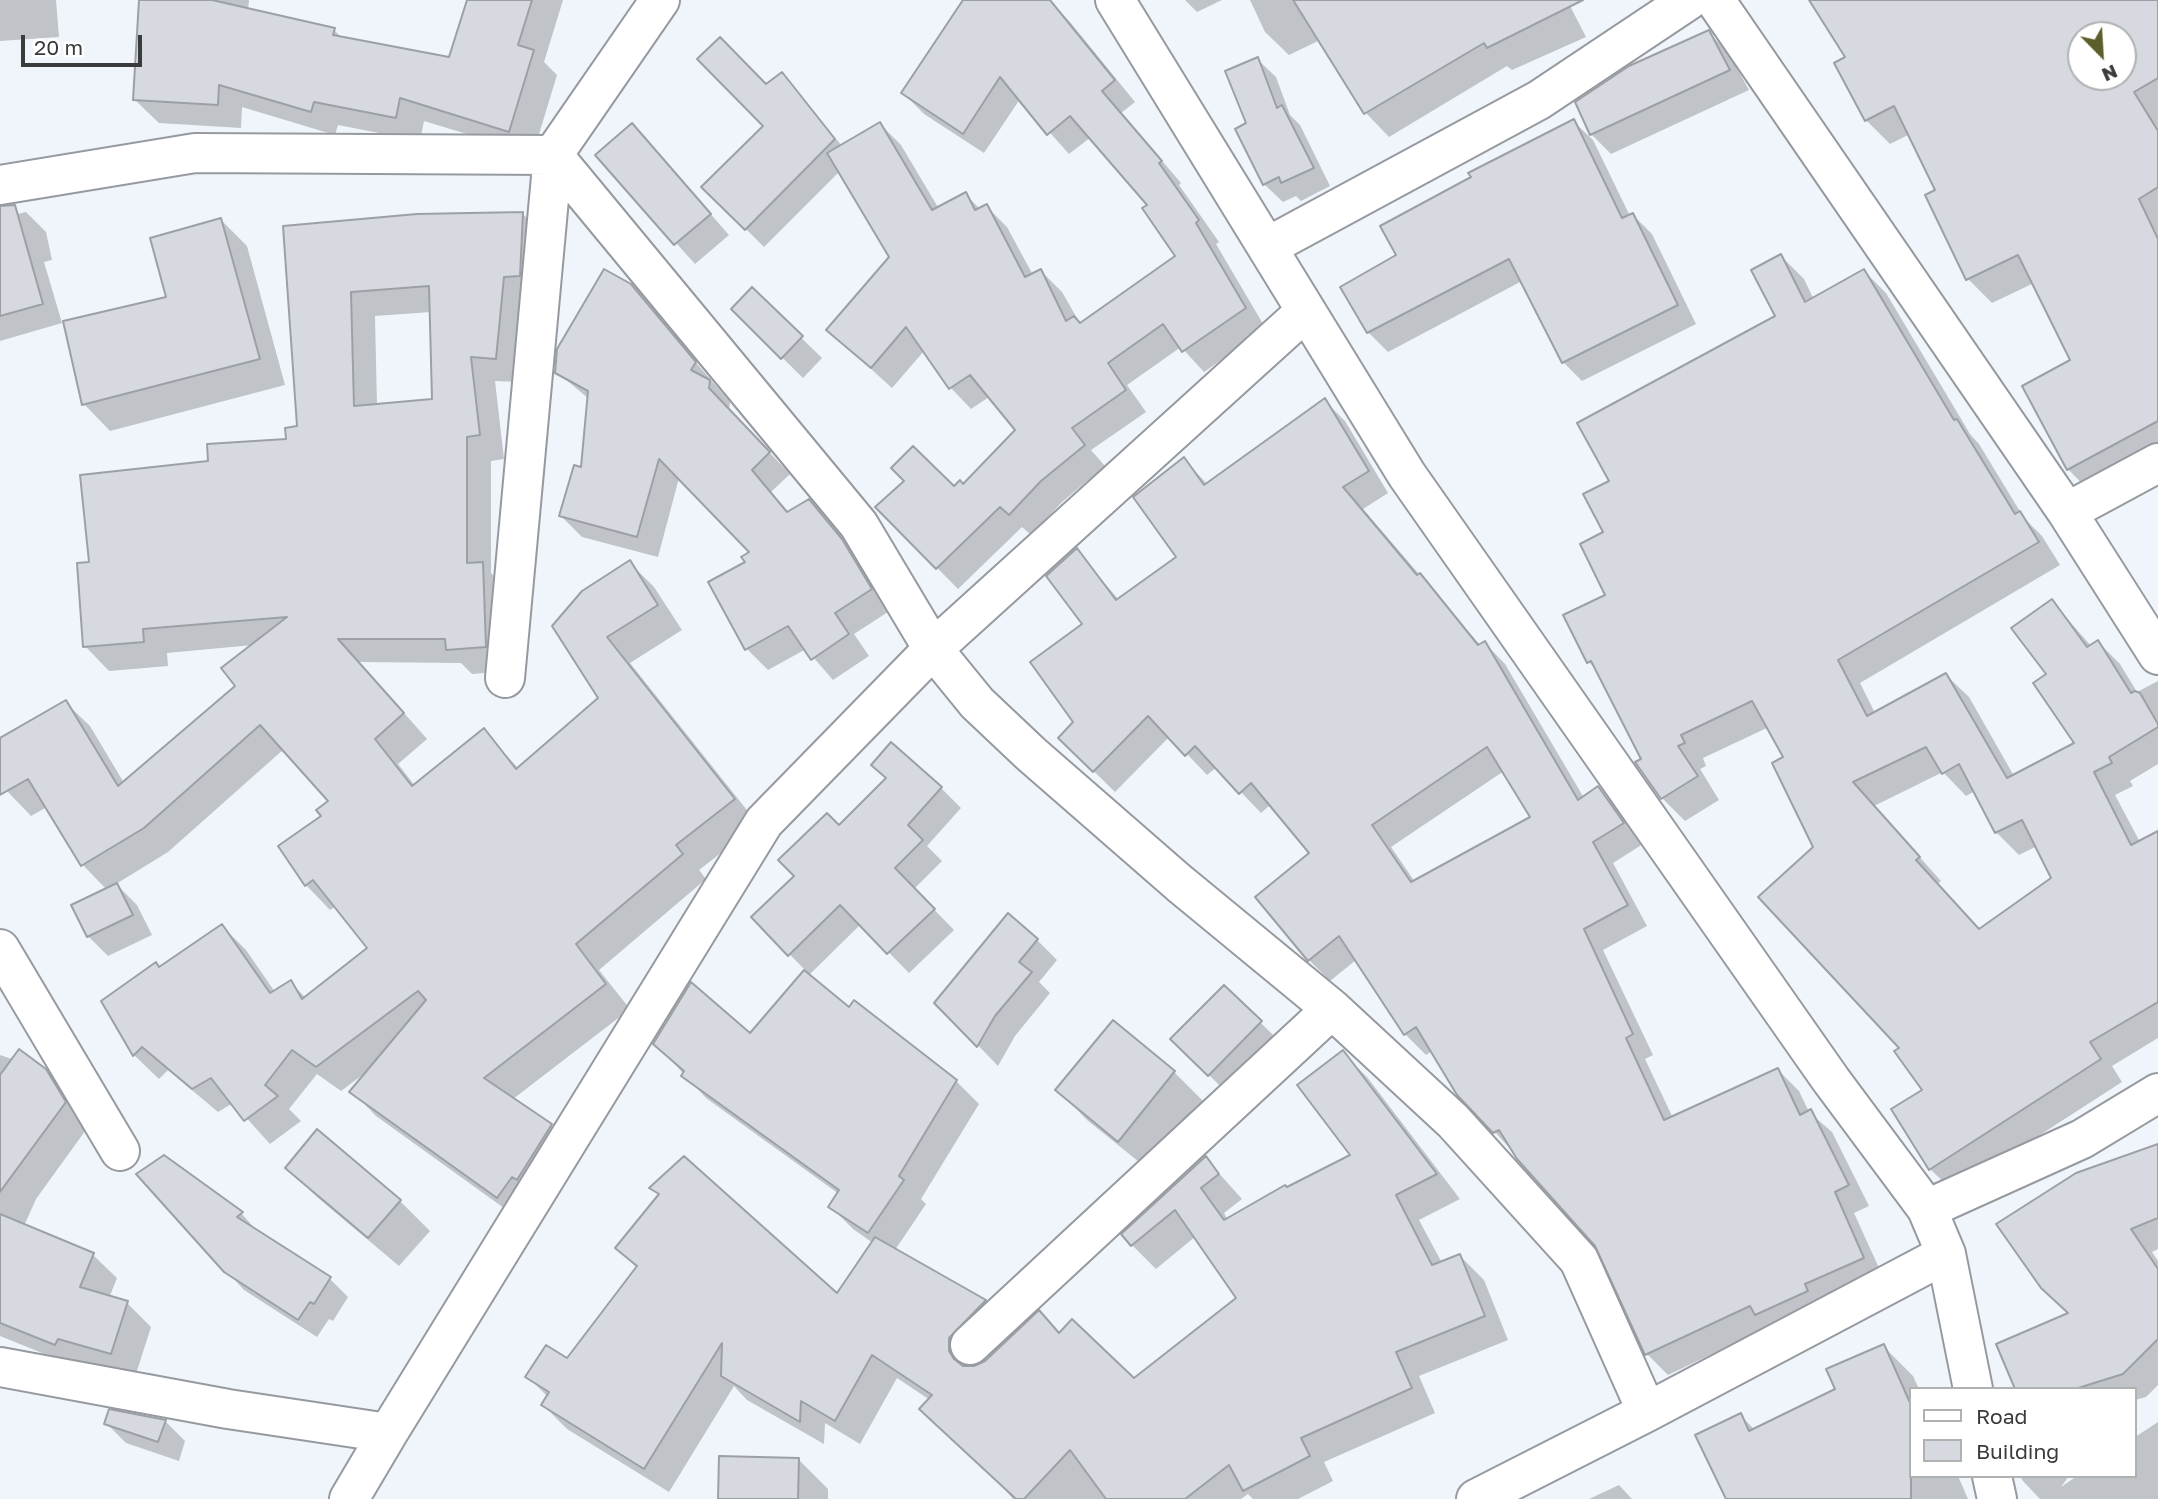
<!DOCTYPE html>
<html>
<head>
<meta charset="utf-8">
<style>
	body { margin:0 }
	#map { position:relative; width:2158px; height:1499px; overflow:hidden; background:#f0f5fb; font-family:"Golos Text",sans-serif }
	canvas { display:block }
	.legend { position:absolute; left:1909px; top:1387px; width:228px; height:91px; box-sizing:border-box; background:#fff; border:2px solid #b0b1b1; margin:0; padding:9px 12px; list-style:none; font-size:21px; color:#393b3d }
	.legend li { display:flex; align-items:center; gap:14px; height:35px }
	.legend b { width:35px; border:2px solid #b0b1b1 }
	.north { position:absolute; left:2067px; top:21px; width:70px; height:70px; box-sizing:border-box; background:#fff; border:2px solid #b0b1b1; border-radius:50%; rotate:156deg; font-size:19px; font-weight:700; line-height:28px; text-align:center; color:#393b3d }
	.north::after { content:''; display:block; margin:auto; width:24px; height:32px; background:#5e5e2b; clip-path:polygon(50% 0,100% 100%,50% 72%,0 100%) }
	.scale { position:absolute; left:21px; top:35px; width:121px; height:32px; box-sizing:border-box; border:4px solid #393b3d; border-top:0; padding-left:9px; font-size:21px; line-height:24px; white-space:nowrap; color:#393b3d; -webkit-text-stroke:5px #fff; paint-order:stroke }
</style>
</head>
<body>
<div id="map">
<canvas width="2158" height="1499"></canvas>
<ul class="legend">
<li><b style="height:9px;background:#fff"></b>Road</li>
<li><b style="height:19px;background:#d6dae0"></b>Building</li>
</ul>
<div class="north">N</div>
<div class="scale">20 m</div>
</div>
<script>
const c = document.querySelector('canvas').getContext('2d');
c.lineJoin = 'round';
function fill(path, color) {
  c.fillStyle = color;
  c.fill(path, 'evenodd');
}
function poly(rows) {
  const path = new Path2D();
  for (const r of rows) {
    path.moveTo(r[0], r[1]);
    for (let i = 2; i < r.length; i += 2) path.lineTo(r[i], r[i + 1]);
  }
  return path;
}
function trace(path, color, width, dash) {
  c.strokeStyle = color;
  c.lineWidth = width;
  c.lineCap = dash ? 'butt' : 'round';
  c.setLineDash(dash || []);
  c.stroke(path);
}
fill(poly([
	[0,0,56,0,59,37,0,41],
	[141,0,249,0,248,10,334,30,342,38,450,59,469,0,563,0,544,62,557,75,533,154,424,121,420,141,338,125,335,135,242,107,241,128,159,123,135,100],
	[962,0,1048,0,1070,22,1135,102,1121,113,1181,183,1179,185,1219,242,1216,244,1266,329,1204,372,1181,347,1127,385,1146,412,1091,450,1105,466,1062,502,1031,535,1022,527,958,589,877,507,963,486,1017,431,989,397,971,409,951,388,924,351,892,388,828,330,891,258,840,171,764,247,704,187,765,126,766,86,782,74,842,146,880,124,901,145,939,209,966,195,980,209,986,206,1007,227,1033,275,1041,271,1062,292,1081,325,1177,256,1149,205,1091,137,1069,154,1020,99,984,153,924,114,903,93],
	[1185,0,1222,0,1197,12],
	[1250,0,1567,0,1586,37,1512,70,1507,66,1389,137,1366,113,1320,40,1289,55,1265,32],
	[1811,0,2158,0,2158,458,2092,494,2068,469,2072,361,2034,283,1992,303,1968,279,1938,191,1910,134,1890,144,1866,120,1847,58],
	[2081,35,2123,35,2123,77,2081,77],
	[1708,32,1728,52,1749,90,1611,154,1591,134],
	[1257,59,1276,77,1290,115,1300,125,1330,186,1301,201,1296,196,1283,202,1264,184,1248,124],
	[1573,121,1593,140,1630,216,1633,215,1652,234,1696,324,1582,381,1563,362,1522,281,1388,352,1368,332,1398,255],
	[632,125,729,235,695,264,597,155],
	[26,212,46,232,52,260,44,262,62,323,0,341,0,218],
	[522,213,546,238,520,382,495,381,504,459,491,461,491,573,506,588,510,671,472,674,461,663,359,662,427,739,398,764,415,786,484,731,519,769,600,698,554,626,629,562,654,587,682,630,630,663,758,824,699,870,706,879,599,970,630,1009,513,1099,551,1125,575,1149,522,1221,376,1116,352,1091,365,1073,341,1091,317,1074,289,1109,301,1121,270,1144,233,1103,218,1112,168,1070,159,1079,134,1055,103,1002,160,968,222,926,246,950,275,992,291,983,306,998,370,948,336,906,330,910,306,885,330,801,284,749,168,852,116,884,137,905,152,935,108,956,88,936,107,890,83,865,47,807,31,816,7,791,0,779,0,740,65,702,90,726,124,783,237,686,253,645,167,653,168,666,109,671,85,646,91,564,209,463,288,441,299,428,285,227],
	[431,312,434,400,377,406,375,316],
	[221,220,247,246,285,385,110,431,84,404,65,323,168,299],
	[1781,256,1804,279,1814,300,1864,271,1886,293,1970,434,1979,444,2024,518,2042,536,2060,565,1860,683,1875,713,1946,675,1969,697,2014,776,2077,744,2048,675,2052,601,2091,646,2098,642,2120,664,2137,692,2158,681,2158,764,2130,781,2133,786,2115,795,2140,842,2158,833,2158,1038,2112,1066,2122,1082,1953,1191,1930,1169,1924,1091,1902,1048,1815,848,1786,758,1769,727,1703,758,1706,766,1700,769,1719,800,1685,821,1662,798,1638,763,1643,759,1599,672,1589,662,1608,595,1605,533,1611,482,1777,316],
	[1943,772,1966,796,1975,791,1996,832,2019,855,2037,846,2054,879,1980,931,1937,884,1941,881,1874,806],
	[630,286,730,402,729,410,790,474,771,492,789,513,809,501,862,561,891,610,854,634,869,656,833,680,806,649,768,670,747,649,747,563,751,552,679,478,658,557,582,537,561,516,583,469,589,399,557,372],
	[752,290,822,358,803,378,733,309],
	[1324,400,1345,421,1388,493,1363,509,1480,645,1485,643,1505,664,1584,798,1598,789,1619,809,1643,844,1613,863,1647,926,1603,950,1653,1055,1645,1059,1673,1118,1778,1070,1799,1091,1809,1112,1832,1132,1869,1206,1854,1213,1884,1279,1769,1327,1668,1375,1647,1354,1597,1244,1494,1131,1432,1051,1426,1055,1405,1034,1356,960,1330,981,1309,960,1311,853,1271,804,1261,813,1217,767,1207,775,1170,736,1115,792,1060,738,1075,722,1084,625,1077,551,1119,600,1178,557,1136,497,1184,459,1207,484],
	[1504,771,1533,818,1415,882,1391,847],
	[941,788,961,808,927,846,942,861,914,889,954,930,909,973,861,924,808,976,849,1009,956,1081,979,1104,921,1199,926,1204,895,1250,985,1301,1009,1325,973,1362,973,1369,986,1362,1039,1313,1060,1334,1133,1380,1238,1298,1196,1236,1156,1269,1132,1245,1206,1159,1242,1199,1224,1213,1228,1220,1352,1156,1343,1053,1367,1077,1460,1199,1419,1220,1442,1263,1460,1256,1484,1280,1508,1340,1419,1376,1435,1413,1324,1462,1333,1481,1298,1499,1253,1499,1248,1494,1241,1499,1013,1499,930,1400,897,1378,860,1444,825,1423,824,1444,747,1400,734,1386,669,1492,567,1429,543,1405,548,1397,528,1377,567,1360,637,1268,617,1248,660,1196,652,1188,838,1295,873,1243,853,1229,830,1206,839,1194,706,1098,655,1043,751,1036,806,971,753,917,797,876,839,828],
	[1037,940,1057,960,1039,982,1050,993,1015,1036,998,1066,937,1003],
	[1113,1022,1174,1072,1204,1102,1149,1170,1087,1120,1058,1090],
	[1260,1022,1280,1042,1229,1095,1173,1039],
	[0,1055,45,1070,69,1095,88,1127,36,1199,24,1226,93,1255,117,1278,109,1298,127,1303,151,1327,135,1377,82,1361,79,1368,0,1336],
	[318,1132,400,1201,430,1231,399,1266,317,1197,287,1167],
	[2158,1146,2158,1249,2152,1252,2158,1261,2158,1385,2146,1397,2135,1400,2135,1389,2017,1389,2069,1314],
	[139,1175,241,1213,258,1232,330,1279,348,1297,333,1321,329,1319,317,1337,244,1290],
	[1883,1346,1913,1376,1919,1389,1911,1389,1911,1476,1958,1476,1968,1499,1728,1499,1740,1415,1755,1430,1837,1390],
	[165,1421,185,1441,179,1461,126,1443,106,1423],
	[2158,1422,2158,1499,2040,1499,2022,1480,2021,1476,2069,1476,2061,1487,2077,1476,2135,1476,2135,1437],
	[799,1460,828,1489,828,1499,720,1499],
	[1619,1485,1632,1499,1589,1499]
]), '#0003');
const building = poly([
	[139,0,212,0,335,28,333,35,449,57,467,0,532,0,518,45,534,50,509,132,400,98,396,118,314,102,311,112,219,85,218,105,133,100,139,0],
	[963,0,1050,0,1115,80,1102,91,1162,161,1159,163,1199,220,1196,223,1246,308,1182,352,1163,324,1108,363,1126,390,1072,428,1085,445,1041,481,1009,515,1000,507,936,569,875,507,904,481,891,468,913,446,954,486,960,480,963,484,1015,430,970,375,949,389,906,327,871,368,826,330,889,257,827,153,880,122,932,210,966,192,975,210,987,204,1025,277,1041,269,1066,321,1074,316,1080,323,1175,256,1142,208,1147,205,1070,116,1047,135,1000,77,963,134,901,93,963,0],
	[1293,0,1583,0,1487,48,1484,43,1364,114,1293,0],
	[1809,0,2158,0,2158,78,2134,92,2158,131,2158,187,2139,199,2158,239,2158,421,2067,470,2022,386,2070,360,2018,255,1966,280,1925,195,1935,190,1894,106,1865,121,1834,63,1845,57,1809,0],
	[2081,35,2123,35,2123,77,2081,77,2081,35],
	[1709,30,1730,70,1590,135,1575,102,1629,66,1709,30],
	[720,37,766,84,782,72,835,139,745,230,701,187,763,126,697,59,720,37],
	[1258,57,1277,108,1282,105,1314,168,1281,183,1279,177,1263,185,1235,129,1246,123,1225,71,1258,57],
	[1574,119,1622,218,1633,213,1678,305,1562,363,1509,259,1367,333,1340,287,1396,255,1380,226,1471,177,1468,173,1574,119],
	[632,123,711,214,674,245,595,155,632,123],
	[15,205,43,304,0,316,0,206,15,205],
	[523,212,520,276,504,277,496,359,471,357,480,435,467,437,467,563,483,562,486,647,446,650,445,639,338,639,404,713,375,739,412,786,484,728,516,769,598,698,552,626,582,591,630,560,658,605,607,637,735,799,676,845,683,854,576,944,606,984,484,1078,552,1124,517,1180,512,1177,497,1198,349,1092,426,1000,418,991,316,1067,292,1050,265,1085,278,1096,244,1121,211,1078,192,1089,142,1047,133,1056,101,1001,156,962,159,967,222,924,270,993,291,980,302,999,367,948,313,880,305,886,278,846,321,816,316,810,328,801,260,725,144,828,81,866,28,779,0,795,0,738,66,700,118,786,235,686,221,668,287,617,143,629,144,642,83,647,77,563,89,562,80,475,208,461,207,444,286,439,285,428,297,426,283,226,417,214,523,212],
	[429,286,432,399,354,406,351,292,429,286],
	[221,218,260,359,82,405,63,321,166,297,150,238,221,218],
	[1781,254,1805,302,1864,269,1954,420,1957,419,2015,514,2020,511,2039,542,1838,660,1867,716,1946,673,2007,778,2074,743,2033,683,2046,674,2011,628,2052,599,2087,647,2098,640,2131,693,2135,691,2140,693,2158,724,2158,727,2109,757,2112,763,2094,772,2131,845,2158,831,2158,1002,2090,1042,2101,1059,1929,1170,1891,1109,1922,1090,1894,1051,1899,1048,1758,897,1813,847,1772,763,1783,757,1752,701,1681,735,1685,743,1678,746,1698,776,1661,799,1635,762,1641,759,1591,661,1587,663,1563,615,1605,595,1580,544,1603,532,1583,494,1609,481,1577,423,1775,316,1751,270,1781,254],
	[1926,747,1942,774,1959,764,1995,833,2022,820,2051,878,1979,929,1916,860,1920,857,1853,782,1926,747],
	[604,269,631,284,696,362,691,370,710,380,709,388,770,452,752,470,787,512,809,499,842,539,872,589,835,613,849,634,811,660,788,626,745,650,708,582,745,562,741,557,749,552,659,459,637,537,559,516,574,465,581,467,588,391,555,373,557,349,604,269],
	[752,287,803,336,781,359,731,309,752,287],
	[1325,398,1369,471,1343,487,1417,575,1420,573,1478,645,1485,641,1578,800,1598,786,1624,823,1593,842,1628,905,1584,929,1633,1034,1626,1038,1664,1120,1778,1068,1800,1115,1811,1109,1849,1185,1835,1192,1864,1258,1805,1284,1808,1291,1755,1315,1750,1306,1645,1355,1595,1246,1517,1159,1499,1130,1493,1133,1457,1095,1416,1027,1404,1035,1339,936,1308,961,1255,897,1309,853,1251,783,1239,794,1195,746,1185,756,1148,716,1093,772,1058,738,1073,722,1030,662,1082,624,1046,576,1077,548,1116,600,1176,557,1133,497,1184,457,1204,485,1325,398],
	[1487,747,1530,817,1411,882,1372,825,1487,747],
	[891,742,942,787,908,825,923,840,895,868,935,909,887,954,840,905,788,956,751,917,794,876,778,860,827,813,839,825,886,778,871,765,891,742],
	[117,883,133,915,87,937,71,905,117,883],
	[1008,913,1038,939,1019,962,1032,972,995,1016,977,1047,934,1003,1008,913],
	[804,970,849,1007,854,1000,957,1080,899,1176,904,1180,868,1233,828,1207,839,1190,681,1076,684,1071,653,1044,691,982,750,1033,804,970],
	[1224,985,1262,1021,1208,1076,1170,1039,1224,985],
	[1113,1020,1175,1071,1118,1142,1055,1090,1113,1020],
	[19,1049,46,1069,66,1102,0,1192,0,1075,19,1049],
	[1343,1050,1437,1174,1396,1195,1432,1265,1460,1254,1485,1316,1396,1352,1412,1388,1301,1438,1310,1456,1243,1491,1229,1465,1185,1499,1106,1499,1070,1450,1024,1499,1016,1499,919,1409,932,1395,872,1355,835,1421,801,1401,800,1422,721,1376,722,1343,644,1469,541,1405,549,1392,525,1377,546,1345,567,1358,637,1266,615,1248,659,1194,649,1188,684,1156,837,1293,875,1237,986,1300,949,1338,949,1351,954,1359,963,1366,974,1366,985,1361,1039,1310,1059,1333,1072,1319,1134,1378,1236,1298,1175,1210,1131,1246,1121,1234,1206,1156,1219,1174,1201,1188,1224,1220,1285,1185,1287,1187,1350,1155,1297,1085,1343,1050],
	[317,1129,401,1200,368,1238,285,1168,317,1129],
	[2158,1144,2158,1218,2131,1229,2158,1269,2158,1339,2123,1374,2075,1389,2015,1389,1996,1344,2068,1313,2041,1288,1996,1224,2076,1173,2158,1144],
	[164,1155,243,1212,237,1217,331,1277,314,1304,310,1302,298,1320,224,1272,136,1174,164,1155],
	[0,1214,94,1253,80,1287,128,1301,111,1354,58,1339,55,1345,0,1323,0,1214],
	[1884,1344,1911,1405,1911,1499,1726,1499,1695,1435,1741,1413,1749,1431,1835,1389,1826,1369,1884,1344],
	[109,1409,166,1420,158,1442,104,1424,109,1409],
	[719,1456,799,1458,798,1499,718,1499,719,1456]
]);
fill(building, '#d6dae0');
trace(building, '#9ca0a6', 2);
const minor = poly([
	[1115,0,1407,475,1831,1080,1927,1209,1946,1254,1973,1389],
	[1715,0,2067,512,2158,655],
	[0,185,195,153,553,155,859,525,933,649,977,703,1031,754,1179,883,1332,1009,1453,1121,1579,1260,1647,1412],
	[1267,247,1539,100,1689,0],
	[2067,512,2158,463],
	[505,678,553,155,660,0],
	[0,949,120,1151],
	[1927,1209,2082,1139,2158,1093],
	[970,1345,1332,1009],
	[0,1367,228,1409,388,1433,764,822,933,649,1306,311],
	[1992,1476,1997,1499],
	[349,1499,388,1433],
	[1476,1499,1647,1412,1946,1254]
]);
trace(minor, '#969aa0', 42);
trace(minor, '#fff', 38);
</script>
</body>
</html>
